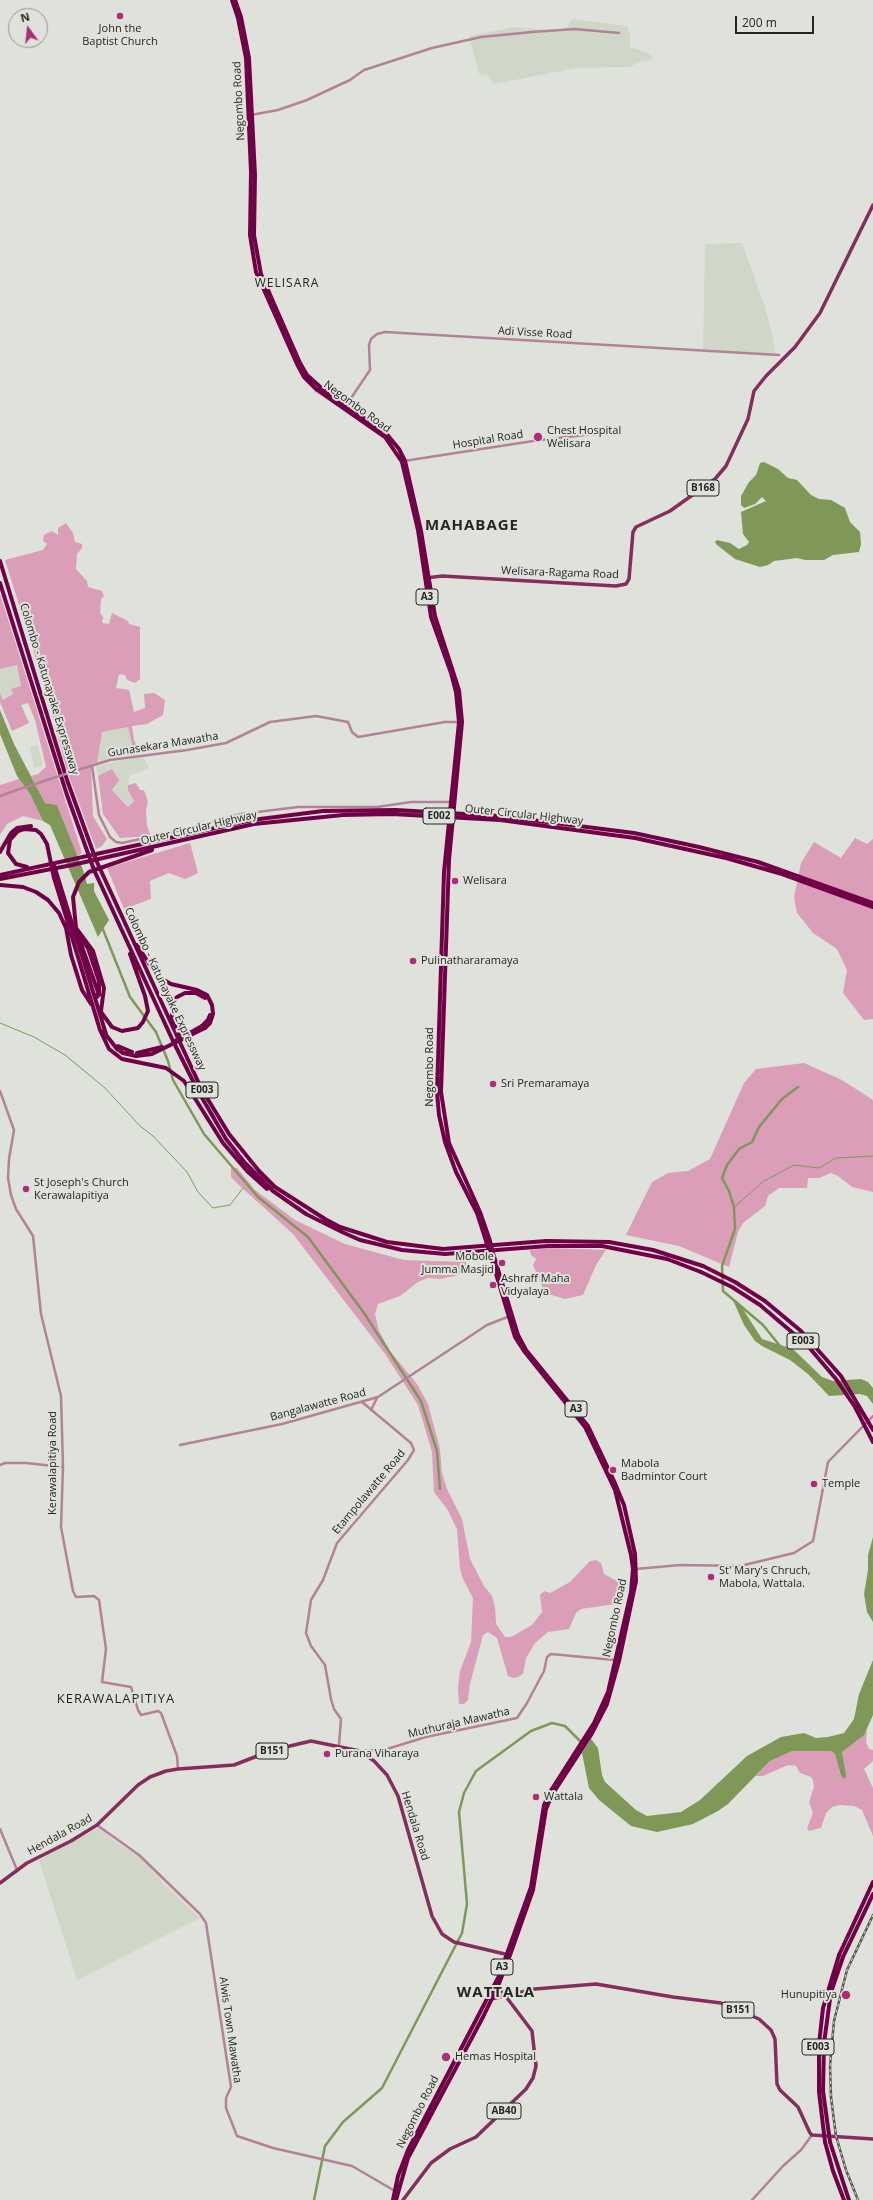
<!DOCTYPE html>
<html>
<head>
<meta charset="utf-8">
<style>
	body { margin:0 }
	#map { position:relative; width:873px; height:2200px; overflow:hidden; background:#dfe2da; font-family:"Open Sans",sans-serif }
	canvas { display:block }
	.north { position:absolute; left:8px; top:8px; width:40px; height:40px; box-sizing:border-box; background:#dfe2da; border:1px solid #959791; border-radius:50%; rotate:345deg; font-size:11px; font-weight:700; line-height:16px; text-align:center; color:#252623 }
	.north::after { content:''; display:block; margin:auto; width:14px; height:18px; background:#af2d77; clip-path:polygon(50% 0,100% 100%,50% 72%,0 100%) }
	.scale { position:absolute; left:735px; top:16px; width:79px; height:18px; box-sizing:border-box; border:2px solid #252623; border-top:0; padding-left:5px; font-size:12px; line-height:14px; white-space:nowrap; color:#252623; -webkit-text-stroke:3px #dfe2da; paint-order:stroke }
</style>
</head>
<body>
<div id="map">
<canvas width="873" height="2200"></canvas>
<div class="north">N</div>
<div class="scale">200 m</div>
</div>
<script>
const c = document.querySelector('canvas').getContext('2d');
c.lineJoin = 'round';
function fill(path, color) {
  c.fillStyle = color;
  c.fill(path, 'evenodd');
}
function poly(rows) {
  const path = new Path2D();
  for (const r of rows) {
    path.moveTo(r[0], r[1]);
    for (let i = 2; i < r.length; i += 2) path.lineTo(r[i], r[i + 1]);
  }
  return path;
}
function trace(path, color, width, dash) {
  c.strokeStyle = color;
  c.lineWidth = width;
  c.lineCap = dash ? 'butt' : 'round';
  c.setLineDash(dash || []);
  c.stroke(path);
}
function write(font, color, halo, rows, align = 'center') {
  c.font = font + ' "Open Sans",sans-serif';
  c.lineWidth = 4;
  c.setLineDash([]);
  c.textBaseline = 'middle';
  c.strokeStyle = halo;
  c.fillStyle = color;
  for (const [text, x, y, turn = 0] of rows) {
    c.save();
    c.translate(x, y);
    c.rotate((+turn || 0) * Math.PI / 180);
    c.textAlign = isNaN(turn) ? turn : align;
    if (halo) c.strokeText(text, 0, 0);
    c.fillText(text, 0, 0);
    c.restore();
  }
}
fill(poly([
	[572,19,627,26,630,35,630,47,651,54,652,60,639,62,630,67,577,68,494,84,488,75,479,74,469,36,515,27,556,31,567,27],
	[742,243,764,304,773,338,776,356,703,350,705,244],
	[17,665,21,686,11,689,13,694,3,700,0,693,0,669],
	[128,727,134,754,97,763,102,732],
	[38,745,43,766,34,768,30,747],
	[143,756,149,768,129,776,128,790,134,801,129,807,112,790,112,769,98,776,96,766],
	[100,1827,114,1841,140,1857,165,1885,200,1918,77,1980,39,1860]
]), '#d0d7c9');
fill(poly([
	[66,523,73,533,75,542,82,544,82,548,77,554,76,569,87,581,88,587,102,591,104,596,101,599,100,613,103,617,102,623,109,624,112,613,128,621,129,624,140,627,140,679,135,683,127,680,125,675,119,674,116,688,129,690,134,712,145,708,144,694,154,693,165,700,163,715,147,724,132,726,134,740,140,753,134,754,128,727,102,732,97,763,91,764,93,816,107,839,102,846,96,849,67,771,44,684,5,560,43,550,47,544,43,541,44,535,52,531,58,535,58,528],
	[0,594,82,853,77,856,57,805,45,803,31,776,38,774,46,767,35,720,28,703,21,705,29,723,12,731,0,702,0,693,3,700,13,694,11,689,21,686,17,665,0,669],
	[112,769,119,780,112,790,128,807,134,801,128,790,128,785,136,783,140,790,144,790,148,802,146,810,147,826,151,836,120,838,103,814,98,776],
	[19,779,30,794,43,821,23,816,7,824,0,835,0,785],
	[855,838,867,844,873,839,873,1019,864,1020,843,993,847,970,837,949,813,933,797,913,794,897,801,863,814,842,841,858],
	[190,843,198,873,185,879,169,873,150,881,151,899,124,909,107,868],
	[804,1063,842,1080,873,1100,873,1192,852,1187,838,1176,831,1173,819,1178,808,1178,807,1188,779,1188,768,1196,765,1206,743,1223,738,1232,729,1267,679,1246,626,1235,652,1182,668,1173,688,1171,710,1159,744,1083,756,1069],
	[231,1168,237,1168,255,1190,295,1220,345,1244,404,1260,465,1262,470,1266,455,1276,440,1279,428,1278,418,1282,400,1296,378,1304,375,1314,379,1331,390,1351,417,1384,428,1404,440,1449,442,1473,447,1489,462,1519,470,1559,484,1586,492,1596,495,1607,496,1624,505,1637,511,1637,532,1625,542,1612,540,1595,544,1591,550,1593,570,1582,590,1561,596,1560,601,1563,604,1574,624,1585,624,1597,615,1604,581,1609,576,1613,569,1629,548,1632,535,1643,526,1658,523,1674,518,1677,513,1678,508,1676,497,1638,488,1632,483,1635,470,1684,468,1700,464,1704,459,1704,458,1688,460,1671,471,1642,473,1598,463,1579,460,1569,457,1529,447,1509,434,1492,432,1452,418,1405,385,1354,293,1234,240,1186,231,1177],
	[550,1248,606,1250,596,1265,583,1295,565,1299,545,1293,533,1265,536,1259,531,1255,530,1250],
	[867,1730,866,1742,869,1749,873,1750,873,1761,864,1769,873,1788,873,1836,862,1810,854,1806,839,1805,832,1807,826,1813,821,1828,809,1831,807,1828,813,1813,809,1802,814,1787,813,1780,811,1777,800,1773,796,1766,788,1765,763,1776,756,1776,770,1761,792,1751,803,1750,831,1751,835,1754,841,1776,846,1774,842,1752]
]), '#da9eb9');
fill(poly([
	[764,462,778,469,788,478,797,480,811,495,819,499,831,500,845,508,850,522,860,532,861,544,859,552,833,555,824,560,805,560,797,558,774,561,768,565,760,567,735,559,717,545,715,542,717,540,730,543,739,549,747,545,749,542,743,534,741,512,766,501,762,497,755,504,744,508,741,505,741,496,749,482,756,475,760,463],
	[0,710,14,744,45,803,57,805,83,870,87,884,94,883,94,891,109,920,98,937,50,825,43,821,30,794,17,776,0,734],
	[732,1298,739,1303,762,1339,793,1349,822,1377,833,1381,861,1379,868,1382,873,1388,873,1404,867,1396,860,1394,829,1396,808,1374,790,1360,762,1346,755,1341,744,1325],
	[873,1537,873,1622,867,1612,864,1594,868,1570,868,1555],
	[873,1660,873,1715,864,1735,842,1752,846,1774,845,1779,841,1776,835,1754,831,1751,792,1751,770,1761,728,1804,718,1811,693,1824,657,1832,631,1826,599,1800,589,1788,582,1753,591,1739,598,1748,602,1775,605,1782,636,1810,647,1816,681,1812,700,1800,747,1756,781,1737,804,1733,816,1738,828,1737,844,1733,854,1719,859,1694]
]), '#7f9858');
trace(poly([
	[0,1023,34,1037,65,1055,105,1088,140,1126,153,1136,187,1172,198,1192,213,1208,230,1205,243,1188],
	[734,1207,764,1181,794,1165,819,1168,836,1158,873,1156]
]), '#7f9858', 1);
trace(poly([
	[102,927,130,997,156,1032,168,1061,173,1080,204,1134,258,1197,308,1237,364,1313,421,1401,437,1451,440,1489],
	[780,1346,763,1325,723,1291,722,1266,735,1229,734,1207,729,1191,722,1178,727,1165,739,1149,752,1142,759,1127,782,1099,798,1087],
	[314,2200,325,2146,343,2122,382,2088,462,1933,467,1904,459,1812,464,1793,476,1771,531,1731,552,1723,565,1726,582,1743]
]), '#7f9858', 2.5);
trace(poly([
	[251,115,278,110,307,100,350,80,364,70,432,48,481,37,532,32,575,29,619,33],
	[345,407,370,370,369,345,371,339,377,334,385,332,779,355],
	[404,461,533,441,602,433],
	[92,766,99,815,110,837,116,842,122,843,191,828,241,814,298,807,377,807,411,802,452,802],
	[81,769,110,760,187,750,226,743,270,722,316,716,348,722,352,732,358,737,445,722,460,722],
	[0,796,17,790],
	[0,1091,14,1130,9,1159,8,1178,11,1195,16,1209,33,1236,41,1314,61,1396,63,1467,61,1527,73,1591,76,1597,94,1596,99,1600,106,1649,102,1682,131,1687,138,1710,141,1715,158,1711,161,1713,177,1756,178,1769],
	[371,1410,377,1398],
	[180,1445,282,1424,378,1397,487,1325,510,1316],
	[0,1465,5,1463,26,1463,63,1467],
	[636,1569,680,1565,740,1566,794,1553,813,1541,828,1462,873,1416],
	[339,1745,341,1719,334,1709,331,1699,325,1665,311,1646,306,1633,311,1600,323,1580,337,1543,408,1460,414,1450,411,1443,362,1402],
	[360,1751,387,1749,426,1737,517,1718,527,1703,544,1671,547,1657,551,1654,615,1660],
	[97,1825,139,1855,200,1914,206,1923,231,2087,226,2098,226,2108,237,2136,273,2148,352,2166,395,2191],
	[0,1829,17,1870],
	[752,2200,783,2166,801,2150,812,2135]
]), '#b48298', 2.5);
trace(poly([
	[426,578,442,576,616,586,626,584,629,579,633,532,636,527,670,511,715,479,726,466,748,419,754,391,766,376,795,347,820,313,873,205],
	[0,1883,27,1863,71,1841,97,1825,138,1785,150,1777,166,1771,178,1769,234,1765,273,1750,311,1741,360,1751,374,1761,387,1775,398,1796,432,1916,442,1934,454,1942,509,1955],
	[491,1999,535,1989,596,1984,673,1997,721,2003,759,2019,771,2030,775,2039,777,2084,780,2090,798,2107,810,2133,812,2135,873,2139],
	[403,2200,431,2163,450,2149,476,2137,526,2089,533,2078,536,2066,532,2031,498,1986]
]), '#852e5d', 3.5);
trace(poly([
	[232,0,238,18,246,58,251,172,250,235,256,272,297,364,304,377,316,389,385,437,402,462,418,530,431,617,451,673,456,692,459,722,444,872,437,1092,439,1115,445,1142,456,1172,477,1213,486,1241],
	[235,0,241,17,249,58,255,175,254,235,261,274,300,363,307,375,328,394,385,432,399,449,405,461,421,531,435,616,459,690,462,722,449,860,441,1092,449,1143,480,1212,490,1241],
	[0,561,67,780,96,860,201,1088,229,1134,259,1171,275,1187,325,1219,340,1227,387,1242,443,1249,546,1241,609,1242,653,1250,703,1266],
	[0,583,67,795,94,870,173,1041,198,1091,226,1139,245,1163,273,1191,306,1214,342,1232,360,1240,402,1250,445,1254,548,1246,602,1246,667,1259,701,1272],
	[0,852,11,833,17,828,31,826],
	[16,864,8,853,10,840,18,831,24,829,36,830,41,834,47,844,54,878,72,936],
	[54,865,106,1034],
	[0,885,23,887,36,892,48,900,59,913,66,928,71,955,82,990,91,1004],
	[76,928,93,951,104,988,101,1011],
	[76,930,98,992,97,997],
	[71,934,100,1030,109,1049,122,1059,166,1068,184,1081,223,1143,247,1171,267,1189],
	[82,940,88,948,99,981,99,995],
	[137,945,157,976,171,984,197,990,207,995,212,1005,213,1014,210,1023,205,1028],
	[101,1012,112,1027,122,1031,138,1028,143,1022,148,1011,145,996,130,954],
	[202,1026,208,1020,210,1015],
	[103,1031,117,1049,123,1053,136,1056],
	[181,1040,172,1016,173,1002,177,997,185,993,196,993,205,998],
	[118,1046,132,1052],
	[839,1955,873,1882],
	[843,1957,873,1894],
	[825,2142,833,2171,844,2200],
	[830,2142,849,2200],
	[393,2200,398,2176,408,2150,499,1976,531,1887,544,1805,550,1792,594,1723,608,1692,631,1592,633,1569,631,1555,615,1490,585,1427,524,1351,515,1337,490,1254],
	[396,2200,408,2158,483,2017,498,1986,510,1955,533,1890,546,1809,552,1795,591,1735,607,1704,619,1661,636,1581,635,1554,624,1505,614,1481,588,1426,526,1350,518,1335,493,1253]
]), '#720048', 4);
const rail = poly([
	[858,2200,846,2170,836,2136,831,2097,830,2066,834,2021,847,1970,873,1915]
]);
trace(rail, '#555652', 2.5);
trace(rail, '#dfe2da', 1, [3]);
trace(poly([
	[17,790,81,769]
]), '#b48298', 2.5);
trace(poly([
	[16,864,27,867],
	[0,875,252,820,323,811,396,810,500,816,634,833,699,847,758,862,873,903],
	[0,879,72,865,254,824,343,815,392,814,500,820,635,838,726,858,782,874,873,907],
	[76,928,73,897,79,882,89,872,152,850],
	[175,1041,202,1026],
	[137,1053,162,1047],
	[136,1056,152,1054,205,1028],
	[486,1241,490,1254],
	[490,1241,493,1253],
	[703,1266,735,1282,765,1301,801,1331,841,1376,873,1430],
	[701,1272,732,1287,760,1305,807,1345,836,1379,855,1407,873,1442],
	[825,2142,819,2092,819,2044,823,2008,839,1955],
	[830,2142,823,2091,824,2043,831,1992,843,1957]
]), '#720048', 4);
for (const [x, y, r, color] of [
	[120,16,4,"#af2d77"],
	[538,437,5,"#af2d77"],
	[455,881,4,"#af2d77"],
	[413,961,4,"#af2d77"],
	[493,1084,4,"#af2d77"],
	[26,1189,4,"#af2d77"],
	[502,1263,4,"#af2d77"],
	[493,1285,4,"#af2d77"],
	[613,1470,4,"#af2d77"],
	[814,1484,4,"#af2d77"],
	[711,1577,4,"#af2d77"],
	[327,1754,4,"#af2d77"],
	[536,1797,4,"#af2d77"],
	[846,1995,5,"#af2d77"],
	[446,2057,5,"#af2d77"]
]) {
  const dot = new Path2D();
  dot.arc(x, y, r, 0, 2 * Math.PI);
  c.fillStyle = color;
  c.fill(dot);
  trace(dot, '#dfe2da', 1.5);
}
for (const [x, y, w] of [
	[703,488,32],
	[427,597,22],
	[439,816,32],
	[202,1090,32],
	[803,1341,32],
	[576,1409,22],
	[272,1751,32],
	[502,1967,22],
	[738,2010,32],
	[818,2047,32],
	[504,2111,34]
]) {
  const box = new Path2D();
  box.roundRect(x - w / 2, y - 8, w, 16, 3);
  c.fillStyle = '#dfe2da';
  c.fill(box);
  trace(box, '#252623', 1);
}
write('bold 10px', '#252623', null, [
	["B168",703,488],
	["A3",427,597],
	["E002",439,816],
	["E003",202,1090],
	["E003",803,1341],
	["A3",576,1409],
	["B151",272,1751],
	["A3",502,1967],
	["B151",738,2010],
	["E003",818,2047],
	["AB40",504,2111]
]);
write('11px', '#252623', '#dfe2da', [
	["John the",120,29,"center"],
	["Baptist Church",120,42,"center"],
	["Chest Hospital",547,431],
	["Welisara",547,444],
	["Welisara",463,881],
	["Pulinathararamaya",421,961],
	["Sri Premaramaya",501,1084],
	["St Joseph's Church",34,1183],
	["Kerawalapitiya",34,1196],
	["Mobole",494,1257,"right"],
	["Jumma Masjid",494,1270,"right"],
	["Ashraff Maha",501,1279],
	["Vidyalaya",501,1292],
	["Mabola",621,1464],
	["Badmintor Court",621,1477],
	["Temple",822,1484],
	["St' Mary's Chruch,",719,1571],
	["Mabola, Wattala.",719,1584],
	["Purana Viharaya",335,1754],
	["Wattala",544,1797],
	["Hunupitiya",837,1995,"right"],
	["Hemas Hospital",455,2057]
], 'left');
write('11px', '#252623', '#dfe2da', [
	["Negombo Road",239,101,-93],
	["Adi Visse Road",535,333,3],
	["Negombo Road",357,407,36],
	["Hospital Road",488,440,-9],
	["Welisara-Ragama Road",560,573,2],
	["Colombo - Katunayake Expressway",49,689,73],
	["Gunasekara Mawatha",163,745,-9],
	["Outer Circular Highway",524,815,6],
	["Outer Circular Highway",199,828,-13],
	["Colombo - Katunayake Expressway",165,989,65],
	["Negombo Road",430,1067,-90],
	["Bangalawatte Road",318,1405,-15],
	["Kerawalapitiya Road",53,1463,-90],
	["Etampolawatte Road",369,1492,-50],
	["Negombo Road",615,1618,-78],
	["Muthuraja Mawatha",459,1723,-13],
	["Hendala Road",415,1826,73],
	["Hendala Road",60,1835,-29],
	["Alwis Town Mawatha",230,2030,82],
	["Negombo Road",418,2112,-63]
]);
c.letterSpacing = '1px';
write('12px', '#252623', '#dfe2da', [
	["WELISARA",287,284]
]);
c.letterSpacing = '0px';
c.letterSpacing = '1px';
write('13px', '#252623', '#dfe2da', [
	["KERAWALAPITIYA",116,1699]
]);
c.letterSpacing = '0px';
c.letterSpacing = '1px';
write('bold 15px', '#252623', '#dfe2da', [
	["MAHABAGE",472,526],
	["WATTALA",496,1993]
]);
c.letterSpacing = '0px';
</script>
</body>
</html>
